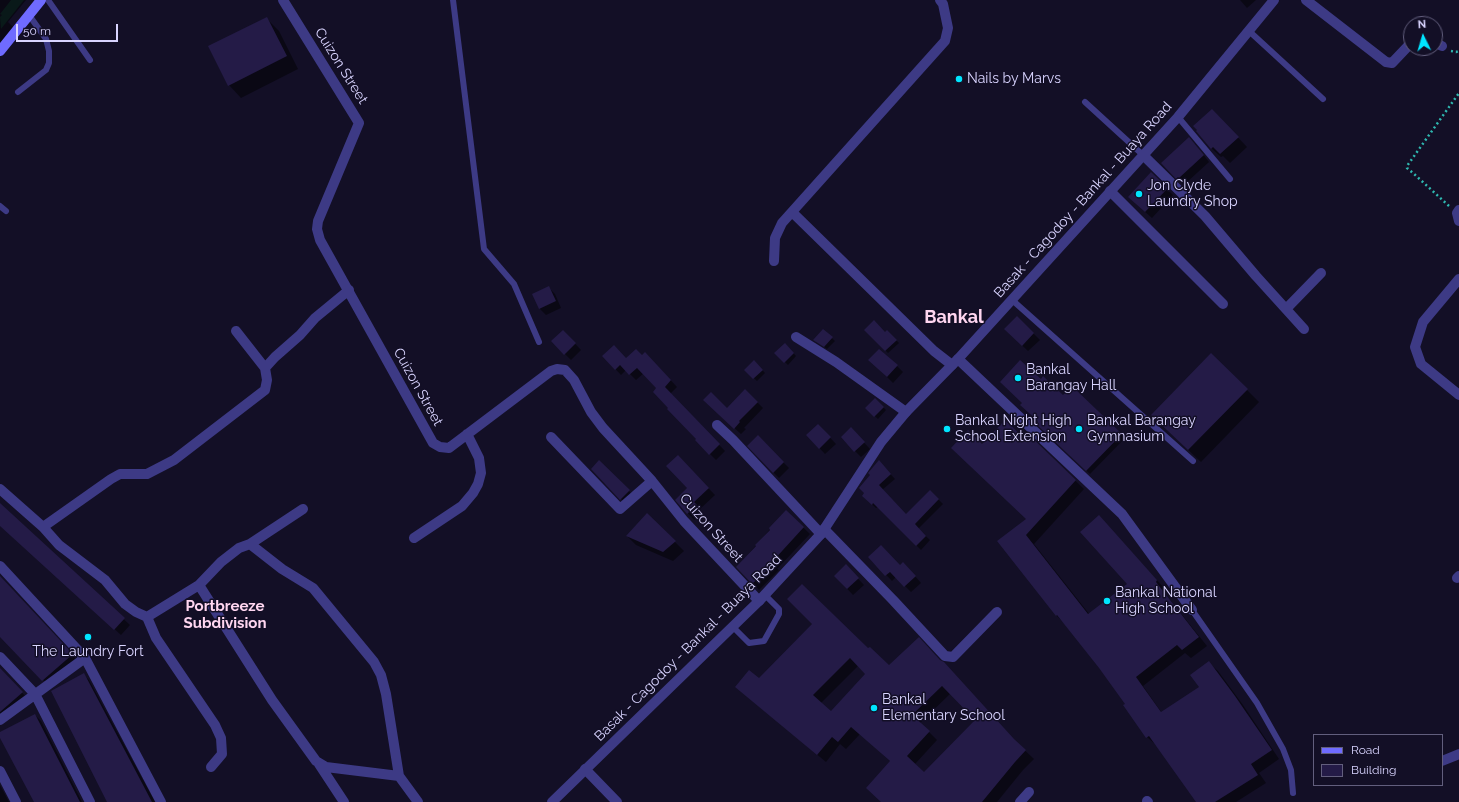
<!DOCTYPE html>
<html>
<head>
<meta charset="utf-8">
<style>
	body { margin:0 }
	#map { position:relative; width:1459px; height:802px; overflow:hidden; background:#130f26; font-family:Raleway,sans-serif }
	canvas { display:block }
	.legend { position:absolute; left:1313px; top:734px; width:130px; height:52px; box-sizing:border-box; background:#130f26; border:1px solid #625e7d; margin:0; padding:5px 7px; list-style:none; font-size:12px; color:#d9d4ff }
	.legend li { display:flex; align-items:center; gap:8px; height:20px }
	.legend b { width:20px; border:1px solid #625e7d }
	.north { position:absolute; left:1403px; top:16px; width:40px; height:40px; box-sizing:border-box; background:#130f26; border:1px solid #625e7d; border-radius:50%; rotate:355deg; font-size:11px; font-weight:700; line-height:16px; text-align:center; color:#d9d4ff }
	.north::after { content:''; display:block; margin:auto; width:14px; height:18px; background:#00e5ff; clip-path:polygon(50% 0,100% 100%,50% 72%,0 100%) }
	.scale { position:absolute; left:16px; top:24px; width:102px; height:18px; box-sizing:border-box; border:2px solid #d9d4ff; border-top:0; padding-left:5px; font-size:12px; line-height:14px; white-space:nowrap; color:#d9d4ff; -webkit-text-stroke:3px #130f26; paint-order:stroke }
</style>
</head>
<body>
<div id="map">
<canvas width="1459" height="802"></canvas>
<ul class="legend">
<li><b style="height:5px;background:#6f6bff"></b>Road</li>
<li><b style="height:11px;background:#241b47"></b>Building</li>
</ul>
<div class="north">N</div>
<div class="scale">50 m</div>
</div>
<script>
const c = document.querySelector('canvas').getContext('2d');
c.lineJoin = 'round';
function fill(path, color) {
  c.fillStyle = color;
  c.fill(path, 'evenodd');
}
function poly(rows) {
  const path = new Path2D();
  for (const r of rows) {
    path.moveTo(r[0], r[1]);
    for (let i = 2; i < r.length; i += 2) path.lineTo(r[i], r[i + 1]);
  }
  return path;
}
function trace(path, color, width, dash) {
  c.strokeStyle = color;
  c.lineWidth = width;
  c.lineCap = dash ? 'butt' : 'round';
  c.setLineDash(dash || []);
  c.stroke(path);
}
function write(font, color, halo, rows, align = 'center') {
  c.font = font + ' Raleway,sans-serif';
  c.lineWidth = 3;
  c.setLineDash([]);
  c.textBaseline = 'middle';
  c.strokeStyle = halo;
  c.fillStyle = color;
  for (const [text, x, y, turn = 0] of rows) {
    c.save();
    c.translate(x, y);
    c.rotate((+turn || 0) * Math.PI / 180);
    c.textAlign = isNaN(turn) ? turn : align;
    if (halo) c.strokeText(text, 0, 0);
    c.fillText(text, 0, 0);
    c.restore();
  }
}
fill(poly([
	[11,0,24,0,1,29,0,17,2,15,0,14]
]), '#12302f');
fill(poly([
	[0,0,26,0,8,22,14,28,0,44],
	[1240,0,1256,0,1247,8],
	[266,18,279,31,298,69,241,98,229,85],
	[1212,110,1247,147,1230,163,1223,156,1221,157,1211,148],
	[1195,144,1209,162,1186,183,1185,182,1183,184,1162,163],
	[1151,174,1173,195,1152,218,1135,203],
	[549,288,555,294,561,308,546,315,540,309,533,295],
	[1017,317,1040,340,1028,351,1005,329],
	[823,330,835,341,827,349,817,342],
	[865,330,886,333,887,331,899,343,888,353],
	[563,331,581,350,571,360,565,354],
	[785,344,796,356,788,365,776,353],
	[603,356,627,359,642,356,651,359,677,387,670,394,725,451,716,460,696,440,697,439,670,408,658,389,644,373,636,380,626,370,621,375],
	[754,361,765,373,757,381,745,370],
	[876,366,897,366,903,372,893,383],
	[1041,380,1063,397,1072,388,1125,438,1090,474,1037,424,1039,421],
	[1247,390,1259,402,1201,462,1164,427],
	[875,399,886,410,878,419,866,408],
	[757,402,763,408,744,428,746,429,741,434,710,406,727,410],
	[818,425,836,444,825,454,807,435],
	[1027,434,1084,489,1034,544,1090,615,1128,584,1107,525,1165,589,1163,591,1207,646,1191,658,1185,653,1143,686,1162,713,1200,687,1209,663,1218,671,1243,705,1279,759,1259,773,1266,783,1236,802,1197,802,1156,745,1147,737,1127,704,1065,624,1056,615,999,541,1028,519,982,446,1023,439],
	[857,435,870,449,861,457,855,451],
	[758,437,789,468,779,478,773,472],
	[678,457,715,495,700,509,702,512,694,520,676,500,688,488],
	[599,462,635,497,627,505,592,469],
	[879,462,895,479,882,490,906,516,930,491,943,504,918,529,930,540,921,550,878,507,876,508,863,496,871,475],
	[0,505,130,625,121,635,0,525],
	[786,511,810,534,777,569,779,570,759,590,737,567],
	[647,514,684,551,673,561,636,545,627,536],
	[869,557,909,569,921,583,911,592,896,577,892,581],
	[846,566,864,585,853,595,835,576],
	[0,578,78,661,49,686,0,635],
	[919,639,1017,743,1034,759,1023,770,997,802,882,802,891,762,860,734,846,749,840,744,826,762,736,687,868,650,889,667],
	[858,666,867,674,831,713,821,703],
	[951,693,976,720,924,773,915,764,937,740,920,723],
	[0,669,28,699,0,716],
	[83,674,89,680,155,802,108,802],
	[35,715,41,721,82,802,35,802,0,736,0,734],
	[0,785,9,802,0,802]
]), '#0007');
fill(poly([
	[267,17,287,56,228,86,208,46],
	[1212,109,1239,137,1220,154,1213,147,1211,149,1196,131,1197,130,1193,126],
	[1189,137,1204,155,1179,178,1178,177,1176,179,1161,163],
	[1151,172,1168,188,1145,212,1128,197],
	[549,286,556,301,539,309,532,294],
	[1017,316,1034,333,1022,346,1004,329],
	[874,320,885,332,887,330,897,340,885,351,864,330],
	[823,329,833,337,824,347,813,340],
	[563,330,576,343,564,355,551,341],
	[785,343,794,353,784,363,774,353],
	[614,345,626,358,636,349,642,355,645,352,671,380,665,387,720,444,709,455,695,440,696,439,667,409,668,408,653,392,656,388,637,368,629,375,620,365,615,370,602,356],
	[879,349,898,365,887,377,868,360],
	[1211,353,1248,389,1188,450,1151,415],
	[754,360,763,370,753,379,744,370],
	[1020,360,1041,379,1043,376,1063,395,1072,386,1122,434,1086,471,1036,424,1038,421,1020,405,1022,403,1000,382],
	[745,389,758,402,739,421,740,422,734,429,703,400,711,392,727,408],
	[875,398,884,407,874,417,865,408],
	[1005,420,1023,437,1027,433,1076,480,1026,535,1088,614,1127,584,1080,532,1099,515,1157,580,1156,582,1199,637,1182,650,1177,645,1136,677,1161,712,1199,687,1190,675,1209,661,1235,696,1272,750,1251,764,1258,775,1215,802,1196,802,1149,736,1146,738,1123,705,1125,704,1099,668,1057,615,1056,616,997,541,1026,519,951,448,968,430,982,444],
	[818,424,831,437,819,449,806,435],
	[851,427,865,442,854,452,841,437],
	[758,435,784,462,773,473,747,446],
	[678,455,709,488,694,502,697,505,687,514,675,500,687,488,666,466],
	[599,460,630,490,620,500,591,469],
	[879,460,891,474,879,485,906,514,930,490,939,499,915,524,926,536,916,546,873,503,872,505,862,496,864,493,859,488,870,475,868,473],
	[0,503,125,618,114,630,0,526],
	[786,510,804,527,772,562,774,564,752,584,736,567,756,546,755,545,770,530,769,528],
	[647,513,676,541,663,552,626,536],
	[881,545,900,565,903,562,916,576,904,587,890,572,885,576,868,557],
	[846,564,859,578,847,589,834,576],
	[0,576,73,654,42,681,0,637],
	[802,584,868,648,870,647,889,665,919,637,940,660,944,662,1014,739,1026,750,1015,762,982,802,881,802,866,788,890,761,851,727,838,742,832,737,817,755,735,687,749,670,759,678,812,624,787,599],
	[850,658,865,674,831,711,813,695],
	[942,686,975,720,924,772,907,756,930,731,912,715],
	[0,668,23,692,0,712],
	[84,673,152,802,107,802,51,691],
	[35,714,80,802,34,802,0,738,0,732]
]), '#241b47');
trace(poly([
	[1451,51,1456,52,1459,51],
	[1449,206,1413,173,1407,168,1407,166,1459,93]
]), '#2fb8b0', 2.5, [2, 3]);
trace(poly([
	[48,0,90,60],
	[453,0,484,249,514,284,539,342],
	[1249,31,1323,99],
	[18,92,46,70,49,63,49,51,46,39,29,15],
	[1085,102,1143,155],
	[1178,117,1230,179],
	[0,206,6,211],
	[1011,299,1193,461],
	[1192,610,1257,703,1283,749,1291,770,1293,793],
	[733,627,749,643,764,641,779,614,779,609,765,595]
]), '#3d3a85', 6);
trace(poly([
	[283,0,359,123,318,221,317,229,320,240,433,443,440,447,449,448,551,371,557,369,565,370,574,380,591,412,603,428,652,481,684,521,759,601],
	[1306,0,1386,62,1392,63,1411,43],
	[1435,43,1442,46],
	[1143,155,1205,216,1256,276,1304,329],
	[1110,191,1223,304],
	[1459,210,1457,213,1459,221],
	[792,212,934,351,952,365],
	[774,261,775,238,782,223,945,41,948,28,943,4,940,0],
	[1459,279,1423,322,1415,347,1421,364,1459,395],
	[1286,309,1321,273],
	[236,331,265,368],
	[796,337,836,362,906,412],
	[958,359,1122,514,1192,610],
	[717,425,733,440,821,534],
	[551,437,620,509,652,481],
	[0,489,43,527,59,545,105,580,125,604,136,612,147,617,199,585,221,562,239,548,250,544,282,569,313,588,374,662,381,675,386,694,399,776,418,802],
	[43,527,111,479,120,474,147,474,174,460,265,390,267,380,265,368,275,357,300,335,315,318,349,290],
	[824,529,893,600,945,656,953,657,997,612],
	[414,538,462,506,473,493,478,484,481,473,479,458,467,434],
	[250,544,303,509],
	[0,566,85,658,161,802],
	[1457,578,1459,576],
	[199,585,272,700,316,761,326,767,399,776],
	[147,617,156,638,215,725,221,738,222,754,211,767],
	[0,657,35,694,90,802],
	[0,720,85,658],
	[1442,761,1459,754],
	[319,764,344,802],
	[585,769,617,802],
	[0,771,16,802],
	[1147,801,1148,802],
	[1020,802,1029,792]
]), '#3d3a85', 10);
trace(poly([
	[552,802,759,601,821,534,881,442,906,412,958,359,1178,117,1274,0]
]), '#3d3a85', 10);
trace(poly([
	[0,51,41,0]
]), '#6f6bff', 10);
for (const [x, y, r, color] of [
	[959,79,4,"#00e5ff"],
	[1139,194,4,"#00e5ff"],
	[1018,378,4,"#00e5ff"],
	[947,429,4,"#00e5ff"],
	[1079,429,4,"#00e5ff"],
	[1107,601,4,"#00e5ff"],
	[88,637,4,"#00e5ff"],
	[874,708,4,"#00e5ff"]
]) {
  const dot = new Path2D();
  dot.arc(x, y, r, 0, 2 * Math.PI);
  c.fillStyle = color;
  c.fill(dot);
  trace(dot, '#130f26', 1.5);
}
write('14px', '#d9d4ff', '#130f26', [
	["Cuizon Street",341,66,58],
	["Basak - Cagodoy - Bankal - Buaya Road",1083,200,-48],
	["Cuizon Street",418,387,61],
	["Cuizon Street",711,528,48],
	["Basak - Cagodoy - Bankal - Buaya Road",688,648,-45]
]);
write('14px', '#d9d4ff', '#130f26', [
	["Nails by Marvs",967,79],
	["Jon Clyde",1147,186],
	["Laundry Shop",1147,202],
	["Bankal",1026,370],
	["Barangay Hall",1026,386],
	["Bankal Night High",955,421],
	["School Extension",955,437],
	["Bankal Barangay",1087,421],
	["Gymnasium",1087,437],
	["Bankal National",1115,593],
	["High School",1115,609],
	["The Laundry Fort",88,652,"center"],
	["Bankal",882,700],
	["Elementary School",882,716]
], 'left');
write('bold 15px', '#ffd6f0', '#130f26', [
	["Portbreeze",225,606],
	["Subdivision",225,623]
]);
write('bold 18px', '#ffd6f0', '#130f26', [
	["Bankal",954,318]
]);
</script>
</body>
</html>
